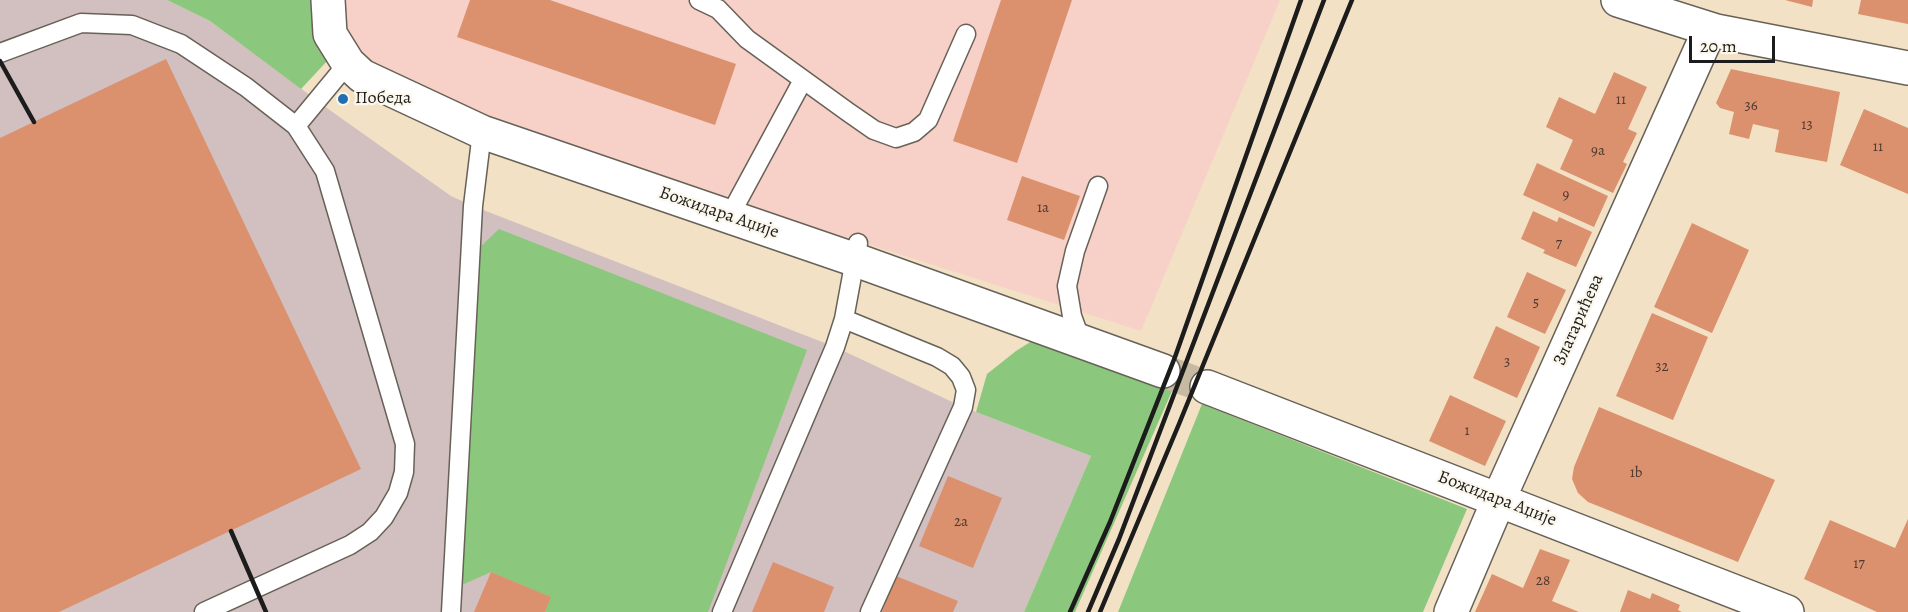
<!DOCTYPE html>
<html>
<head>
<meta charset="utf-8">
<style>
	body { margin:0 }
	#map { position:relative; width:1908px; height:612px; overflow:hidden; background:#f2e1c4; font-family:Alegreya,serif }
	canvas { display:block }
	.scale { position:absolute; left:1689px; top:36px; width:86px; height:27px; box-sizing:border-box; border:3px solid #1c1c1c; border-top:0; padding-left:8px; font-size:18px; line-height:21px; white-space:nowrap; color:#1c1c1c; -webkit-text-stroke:4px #fbf7ec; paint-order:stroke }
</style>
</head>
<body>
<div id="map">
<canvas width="1908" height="612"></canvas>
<div class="scale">20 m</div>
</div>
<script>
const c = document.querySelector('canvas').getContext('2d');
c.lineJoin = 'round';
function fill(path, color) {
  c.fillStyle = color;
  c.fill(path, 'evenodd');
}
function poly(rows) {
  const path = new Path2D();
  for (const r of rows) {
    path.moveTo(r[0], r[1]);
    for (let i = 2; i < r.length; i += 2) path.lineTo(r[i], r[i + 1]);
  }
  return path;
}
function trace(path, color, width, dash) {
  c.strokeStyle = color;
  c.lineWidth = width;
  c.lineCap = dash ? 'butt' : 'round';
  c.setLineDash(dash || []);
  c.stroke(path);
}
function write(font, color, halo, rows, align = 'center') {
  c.font = font + ' Alegreya,serif';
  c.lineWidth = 4.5;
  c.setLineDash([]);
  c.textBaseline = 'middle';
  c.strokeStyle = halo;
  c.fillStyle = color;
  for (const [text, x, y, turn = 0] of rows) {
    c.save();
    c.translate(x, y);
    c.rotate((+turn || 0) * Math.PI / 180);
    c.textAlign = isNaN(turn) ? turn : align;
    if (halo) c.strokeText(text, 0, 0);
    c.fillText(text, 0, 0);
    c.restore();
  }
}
fill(poly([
	[341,0,1280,0,1141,331,760,210,711,192,487,119,361,63,345,38]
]), '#f7d1c8');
fill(poly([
	[0,0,167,0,210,21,331,111,451,196,473,206,835,347,963,407,1091,456,1024,612,0,612]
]), '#d2bfc0');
fill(poly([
	[167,0,312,0,328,60,301,89,210,21],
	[499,229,807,350,708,612,545,612,550,597,491,572,462,585,478,249],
	[1035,339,1172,391,1075,612,1024,612,1091,456,976,412,987,374,1016,351],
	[1202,404,1467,509,1423,612,1118,612]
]), '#8bc87e');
fill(poly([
	[470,0,550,0,736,64,715,125,457,37],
	[1001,0,1072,0,1017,163,953,141],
	[1785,0,1813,0,1812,7],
	[1861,0,1908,0,1908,24,1858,14],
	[166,59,361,469,59,612,0,612,0,138],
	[1731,69,1840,92,1827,162,1775,152,1779,130,1753,124,1749,139,1729,134,1734,112,1720,108,1716,103],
	[1614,72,1647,87,1628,129,1637,133,1623,162,1627,164,1613,193,1560,169,1573,140,1546,127,1559,97,1595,114],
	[1864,109,1908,128,1908,194,1840,165],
	[1537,163,1608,196,1594,227,1523,195],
	[1022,176,1080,196,1064,240,1007,220],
	[1533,211,1557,222,1559,217,1592,232,1576,267,1543,253,1545,250,1521,239],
	[1692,223,1749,250,1712,333,1654,307],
	[1527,272,1566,290,1545,334,1507,317],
	[1652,313,1708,337,1673,420,1616,396],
	[1496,326,1540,347,1517,398,1473,378],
	[1450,395,1506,421,1485,466,1429,441],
	[1599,407,1775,480,1738,562,1588,502,1578,493,1572,479,1574,467],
	[948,476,1002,498,973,568,919,546],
	[1908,519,1908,612,1877,612,1804,579,1830,520,1895,548],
	[1540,549,1570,560,1552,601,1579,612,1475,612,1492,574,1523,588],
	[773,562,834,587,824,612,752,612],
	[491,572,551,597,545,612,474,612],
	[896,576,958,601,953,612,882,612],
	[1628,590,1650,599,1652,593,1680,605,1678,610,1682,612,1620,612]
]), '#db916e');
trace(poly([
	[1163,371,1207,387]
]), '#c7baa2', 33, [33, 16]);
const service = poly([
	[699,0,718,9,747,39,848,112,874,130,896,138,914,132,928,120,966,34],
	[0,53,81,23,132,25,181,44,246,87,296,126],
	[729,217,803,80],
	[844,319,937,357,952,366,961,377,966,390,963,407,870,612],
	[1081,341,1072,316,1067,286,1075,251,1098,186],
	[204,612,350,545,370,532,384,517,398,493,404,472,405,444,325,171,296,126,348,63],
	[451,612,473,206,482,132],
	[722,612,835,347,844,319,858,243]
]);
const minor = poly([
	[328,0,330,34,348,63,362,76,482,132,853,259,1163,371],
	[1618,0,1716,31,1908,68],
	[1207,387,1787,612],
	[1451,612,1505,485,1710,29]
]);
trace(service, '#676157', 21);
trace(minor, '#676157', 36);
trace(service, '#fff', 18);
trace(minor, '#fff', 33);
trace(poly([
	[0,61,34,122],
	[231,531,266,612],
	[1070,612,1110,522,1175,357,1301,0],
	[1088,612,1119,539,1324,0],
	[1100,612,1179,424,1352,0]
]), '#1c1c1c', 4.5);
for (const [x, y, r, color] of [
	[343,99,6,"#1f6fb2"]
]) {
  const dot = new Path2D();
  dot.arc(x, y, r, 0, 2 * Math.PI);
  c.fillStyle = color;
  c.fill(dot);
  trace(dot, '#fbf7ec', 2);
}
write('15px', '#4c3930', null, [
	["11",1621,100],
	["36",1751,106],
	["13",1807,125],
	["11",1878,147],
	["9a",1598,151],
	["9",1566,195],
	["1a",1043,208],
	["7",1559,244],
	["5",1536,303],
	["3",1507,362],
	["32",1662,367],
	["1",1467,431],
	["1b",1636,473],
	["2a",961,522],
	["17",1859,564],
	["28",1543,581]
]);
write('18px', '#1c1c1c', '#fbf7ec', [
	["Победа",355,99]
], 'left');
write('18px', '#1c1c1c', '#fbf7ec', [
	["Божидара Аџије",719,213,19],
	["Златарићева",1579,320,-66],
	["Божидара Аџије",1497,499,21]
]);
</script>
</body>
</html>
